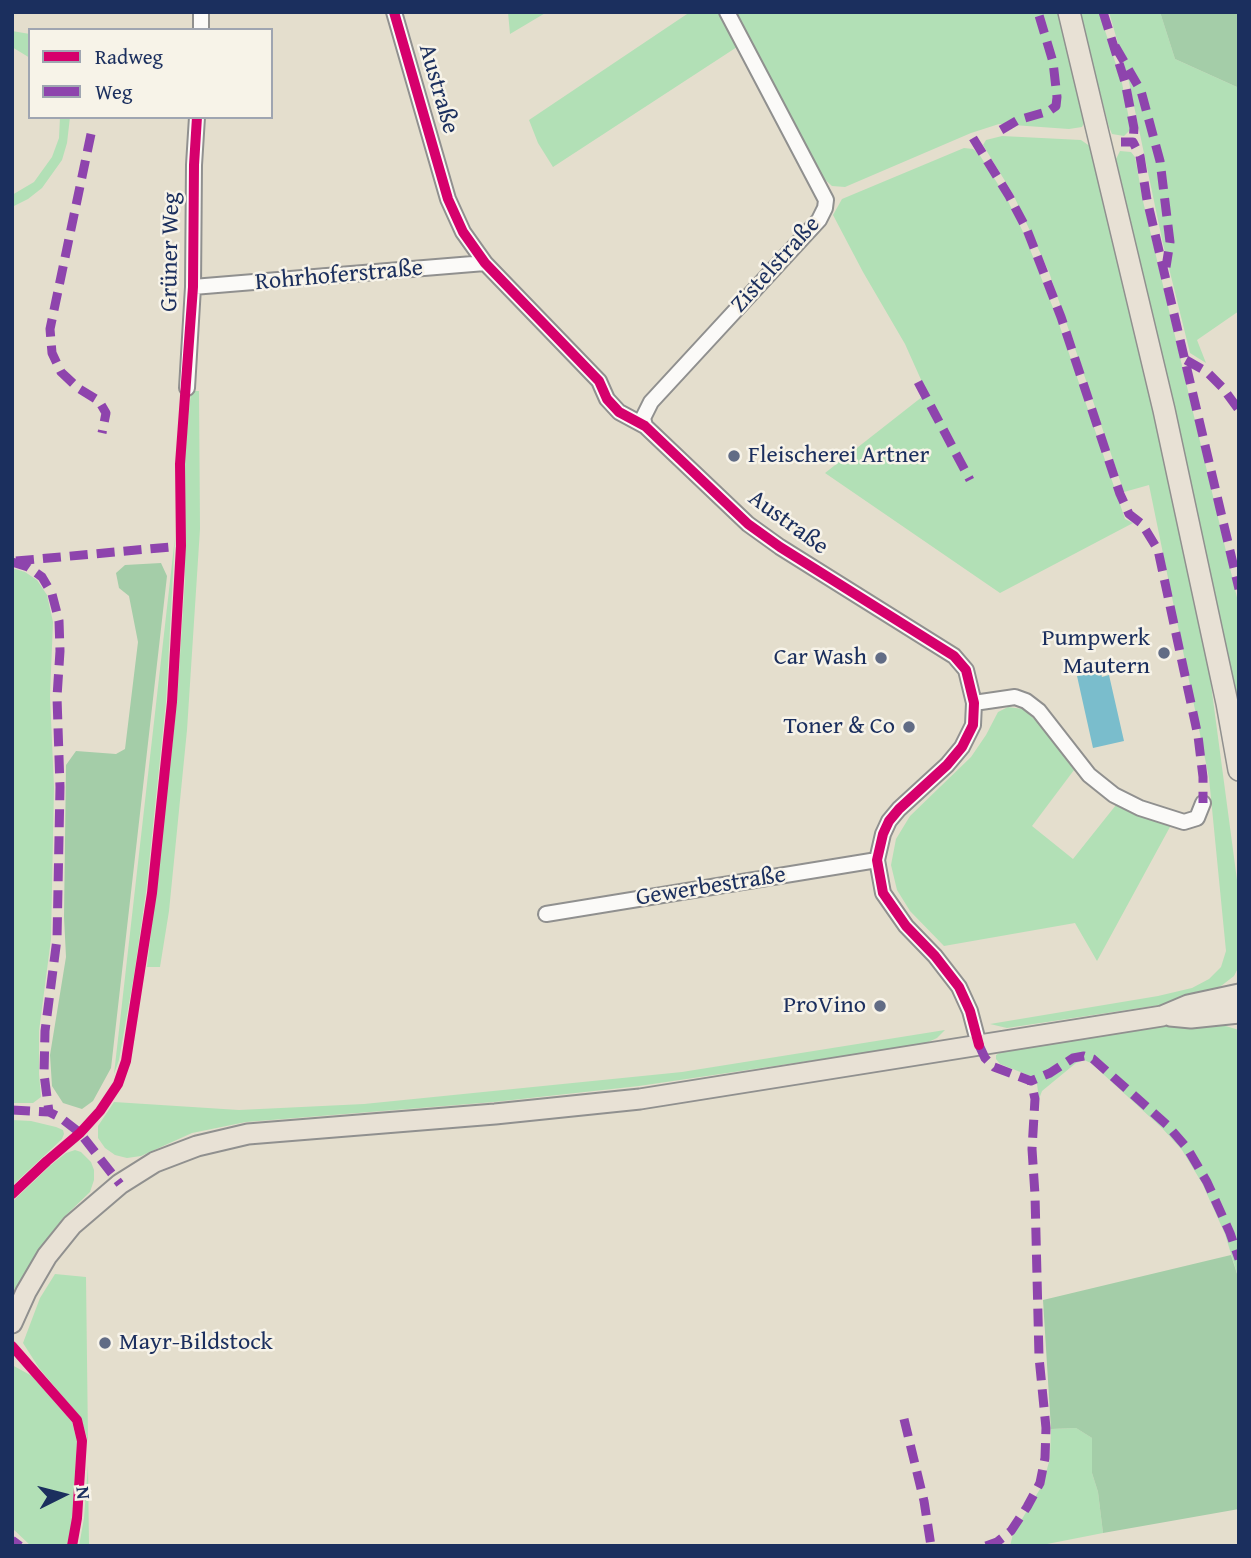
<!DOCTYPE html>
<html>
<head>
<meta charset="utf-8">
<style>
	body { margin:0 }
	#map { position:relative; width:1251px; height:1558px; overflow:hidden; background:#e4decd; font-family:"Gentium Book Plus",serif }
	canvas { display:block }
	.frame { position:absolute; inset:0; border:14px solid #1b2f5e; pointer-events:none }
	.legend { position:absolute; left:28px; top:28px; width:245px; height:91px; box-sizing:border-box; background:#f7f3e8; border:2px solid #9fa5b1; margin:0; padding:9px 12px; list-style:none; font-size:21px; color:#1b2f5e }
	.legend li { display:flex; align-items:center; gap:14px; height:35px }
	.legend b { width:35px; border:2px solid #9fa5b1 }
	.north { position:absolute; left:28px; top:1460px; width:70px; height:70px; -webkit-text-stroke:5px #f7f3e8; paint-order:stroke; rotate:84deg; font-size:19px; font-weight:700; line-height:28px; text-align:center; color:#1b2f5e }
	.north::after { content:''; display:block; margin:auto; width:24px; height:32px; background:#1b2f5e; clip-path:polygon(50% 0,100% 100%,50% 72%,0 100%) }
</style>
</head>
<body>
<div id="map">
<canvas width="1251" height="1558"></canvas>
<div class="frame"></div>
<ul class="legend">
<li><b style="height:9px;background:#d6006c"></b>Radweg</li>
<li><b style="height:9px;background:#8e44ad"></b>Weg</li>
</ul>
<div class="north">N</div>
</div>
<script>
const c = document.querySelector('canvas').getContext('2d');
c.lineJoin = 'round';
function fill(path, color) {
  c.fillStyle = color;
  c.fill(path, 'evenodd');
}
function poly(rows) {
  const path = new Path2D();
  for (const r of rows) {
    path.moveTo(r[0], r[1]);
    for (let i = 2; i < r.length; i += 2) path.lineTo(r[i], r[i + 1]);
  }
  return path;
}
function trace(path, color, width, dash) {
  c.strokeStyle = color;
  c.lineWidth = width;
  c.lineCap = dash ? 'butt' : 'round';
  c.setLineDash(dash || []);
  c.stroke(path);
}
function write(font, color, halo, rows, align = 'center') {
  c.font = font + ' "Gentium Book Plus",serif';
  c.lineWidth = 5;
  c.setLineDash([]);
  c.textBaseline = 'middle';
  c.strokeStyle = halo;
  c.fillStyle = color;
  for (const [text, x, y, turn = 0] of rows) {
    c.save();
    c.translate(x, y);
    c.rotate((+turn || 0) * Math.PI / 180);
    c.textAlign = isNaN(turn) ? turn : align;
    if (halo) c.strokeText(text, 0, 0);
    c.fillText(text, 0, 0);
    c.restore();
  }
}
fill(poly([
	[508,12,547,12,510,34],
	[690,12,718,12,737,47,553,167,538,143,529,120],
	[736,12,1059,12,1086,119,1082,127,1069,129,999,124,971,133,845,187,832,186,822,177],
	[1079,12,1099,12,1122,83,1130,124,1130,130,1124,136,1112,134,1109,127],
	[1109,12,1160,12,1175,59,1237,87,1239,84,1239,311,1197,340,1206,363,1190,353,1163,244,1129,82],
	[12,31,30,34,30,58,12,47],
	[60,117,70,117,67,143,62,160,42,188,28,199,12,207,12,195,34,182,52,157,59,138],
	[1002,136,1081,140,1094,149,1155,411,1210,677,1239,895,1239,966,1234,976,1221,986,1208,993,1160,1005,1007,1028,990,1024,1158,996,1192,988,1209,979,1221,967,1226,951,1209,778,1149,485,1124,492,1049,272,1013,194,983,145,986,140],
	[964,148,973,149,979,154,1006,197,1024,234,1057,318,1125,519,1133,523,1000,593,825,473,927,393,905,344,863,272,833,215,842,199],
	[1120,151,1131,152,1135,157,1143,201,1239,606,1239,713,1174,407,1116,159],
	[191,391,199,391,200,529,187,730,169,911,160,967,147,967,177,702,185,579,184,464],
	[175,537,166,702,146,892,134,975,119,1060,114,1074],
	[12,568,25,572,37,580,47,595,53,622,50,696,54,787,51,939,39,1031,39,1074,41,1097,33,1103,12,1103],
	[1008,707,1023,709,1041,725,1074,770,1032,826,1073,859,1116,805,1171,825,1097,961,1075,923,944,946,910,911,897,890,891,865,896,839,910,816,971,757,986,735,998,712],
	[1181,1024,1219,1024,1239,1030,1239,1280,1225,1234,1202,1183,1182,1150,1162,1128,1091,1063,1084,1060,1076,1063,1042,1091,1039,1099,1037,1084,1033,1077,1000,1064,996,1059,996,1055,1001,1052],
	[945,1030,937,1038,924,1044,639,1086,494,1102,246,1122,192,1133,141,1156,127,1158,115,1155,105,1148,98,1138,98,1126,114,1102,239,1110,364,1104,682,1072],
	[12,1120,31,1121,56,1127,63,1130,64,1134,62,1139,12,1186],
	[75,1150,81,1152,91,1162,94,1170,94,1180,90,1192,63,1218,38,1250,12,1295,12,1202,51,1165,66,1153],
	[55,1274,86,1277,88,1441,81,1418,39,1368,23,1343,40,1298],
	[12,1365,32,1376,72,1422,77,1441,72,1517,70,1541,66,1546,31,1546,12,1528],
	[1076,1428,1092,1438,1092,1473,1098,1492,1103,1533,1037,1546,1010,1546,1013,1534,1043,1484,1050,1458,1051,1429],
	[88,1465,89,1546,79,1546,84,1518]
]), '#b2e0b6');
fill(poly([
	[1160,12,1239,12,1237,87,1175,59],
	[161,563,167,576,111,1068,93,1101,82,1109,63,1103,52,1086,50,1055,66,957,64,917,66,765,76,751,116,754,125,749,138,642,129,596,119,588,116,573,125,565],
	[1231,1255,1239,1280,1239,1509,1103,1533,1098,1492,1092,1473,1092,1438,1076,1428,1051,1429,1043,1300]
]), '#a4cda8');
fill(poly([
	[1100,671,1102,677,1109,675,1124,741,1093,748,1077,676]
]), '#7abdcc');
const minor = poly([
	[394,12,448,199,463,232,485,263,599,381,607,399,619,412,645,426,748,524,780,547,954,656,966,670,974,703,973,725,962,747,947,765,899,809,889,821,883,834,877,860,883,893,906,926,935,956,959,987,970,1011,979,1045],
	[201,30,201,12],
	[193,287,485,263],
	[187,388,193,287,194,165,197,117],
	[645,426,643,418,651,402,819,220,825,208,826,200,727,12],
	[974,703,1015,697,1026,701,1039,711,1089,775,1114,795,1140,808,1184,822,1197,818,1203,803],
	[546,914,877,860]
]);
const major = poly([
	[1170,1016,1191,1018,1239,1013],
	[12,1323,26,1292,47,1256,72,1225,120,1184,155,1162,197,1146,248,1134,495,1114,640,1099,1162,1016,1188,1005,1239,994]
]);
const highway = poly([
	[1069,12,1164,410,1227,703,1239,770]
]);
trace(minor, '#90908f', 18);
trace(major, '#90908f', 23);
trace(highway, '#90908f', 24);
trace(minor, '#fbfaf8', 14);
trace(major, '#e8e1d5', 19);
trace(highway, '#e8e1d5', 21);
trace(poly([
	[1103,12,1125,82,1134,128,1133,142],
	[1115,46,1141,91,1160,161,1170,242,1166,267],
	[1001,130,1018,120,1049,111,1056,106,1057,97,1053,62,1038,12],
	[91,134,50,329,52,353,61,372,78,388,99,401,106,413,102,433],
	[973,138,1009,196,1027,230,1061,317,1120,494,1129,514,1142,524,1158,550,1198,736,1203,777,1203,803],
	[1121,142,1133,142,1140,156,1147,200,1239,589],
	[1186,360,1207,372,1222,387,1239,410],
	[918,382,970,480],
	[16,561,181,546],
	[12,562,28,567,42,577,52,594,59,621,60,651,57,697,60,787,57,939,45,1031,44,1074,49,1112],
	[979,1045,985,1058,994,1067,1031,1081,1050,1073,1073,1058,1084,1056,1093,1059,1167,1125,1187,1148,1207,1182,1230,1233,1239,1259],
	[12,1110,49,1112,61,1118,80,1133,120,1184],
	[904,1419,924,1501,931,1546],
	[12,1540,20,1546],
	[986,1546,997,1542,1011,1531,1027,1507,1040,1483,1045,1458,1046,1428,1039,1357,1035,1195,1032,1149,1035,1099,1031,1081]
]), '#8e44ad', 9, [18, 9]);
trace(poly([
	[394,12,448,199,463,232,485,263,599,381,607,399,619,412,645,426,748,524,780,547,954,656,966,670,974,703,973,725,962,747,947,765,899,809,889,821,883,834,877,860,883,893,906,926,935,956,959,987,970,1011,979,1045],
	[12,1194,47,1161,80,1133,100,1111,118,1084,126,1061,152,893,172,702,181,546,180,464,193,287,194,165,197,117],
	[12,1346,77,1420,82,1441,77,1518,72,1546]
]), '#d6006c', 10);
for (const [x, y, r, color] of [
	[734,456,7,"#616c85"],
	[1164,653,7,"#616c85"],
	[881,658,7,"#616c85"],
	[909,727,7,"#616c85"],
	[880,1006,7,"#616c85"],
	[105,1343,7,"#616c85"]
]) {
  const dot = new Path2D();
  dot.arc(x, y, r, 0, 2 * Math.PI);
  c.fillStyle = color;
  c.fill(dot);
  trace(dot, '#f7f3e8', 2.5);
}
write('24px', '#1b2f5e', '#f7f3e8', [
	["Austraße",438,89,74],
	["Grüner Weg",171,252,-89],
	["Zistelstraße",776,265,-48],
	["Rohrhoferstraße",339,276,-5],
	["Austraße",788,523,36],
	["Gewerbestraße",711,887,-9]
]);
write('24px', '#1b2f5e', '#f7f3e8', [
	["Fleischerei Artner",748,456,"left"],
	["Pumpwerk",1150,639],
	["Mautern",1150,667],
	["Car Wash",867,658],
	["Toner & Co",895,727],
	["ProVino",866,1006],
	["Mayr-Bildstock",119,1343,"left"]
], 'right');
</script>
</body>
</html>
